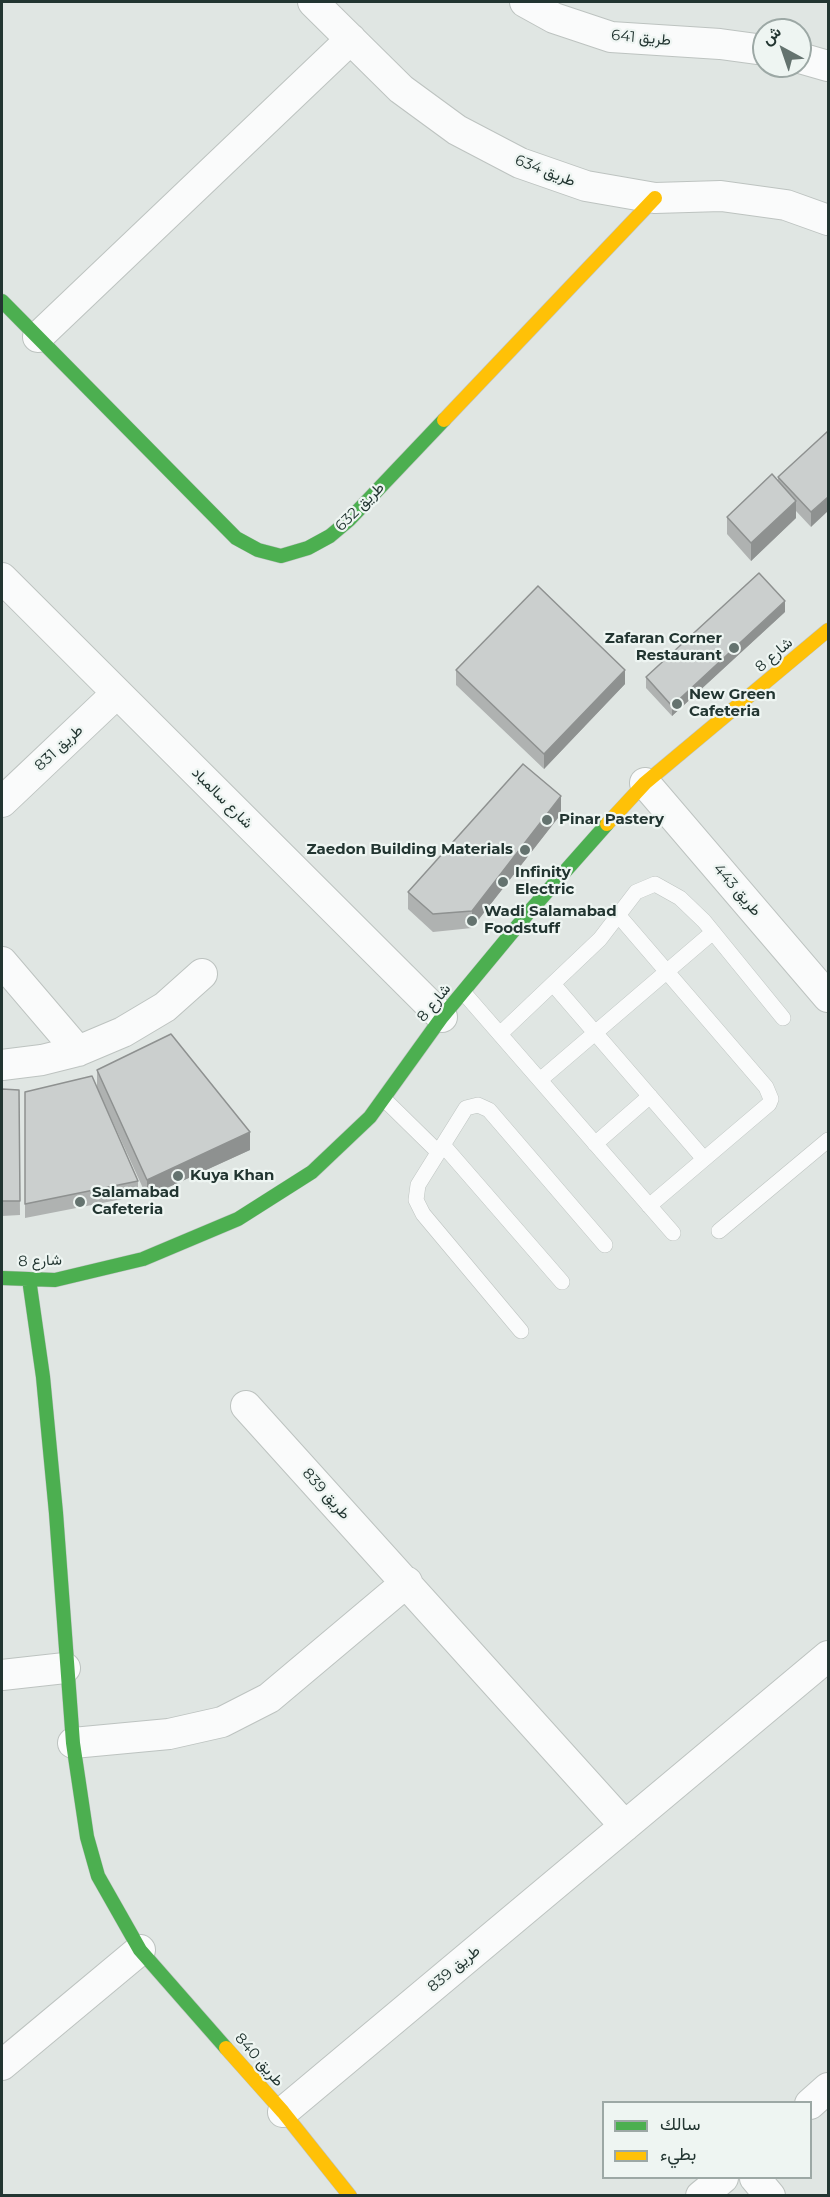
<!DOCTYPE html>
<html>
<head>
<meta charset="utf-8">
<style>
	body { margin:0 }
	#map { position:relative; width:830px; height:2197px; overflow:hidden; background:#e0e6e3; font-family:Montserrat,Vazirmatn,sans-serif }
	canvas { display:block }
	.frame { position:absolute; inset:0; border:3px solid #223531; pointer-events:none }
	.legend { position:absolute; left:602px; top:2101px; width:210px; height:78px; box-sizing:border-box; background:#eef5f2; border:2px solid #9ca8a5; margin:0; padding:8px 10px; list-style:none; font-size:18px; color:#223531 }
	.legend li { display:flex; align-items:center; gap:12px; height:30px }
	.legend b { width:30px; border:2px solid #9ca8a5 }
	.north { position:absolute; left:752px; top:18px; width:60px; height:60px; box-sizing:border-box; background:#eef5f2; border:2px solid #9ca8a5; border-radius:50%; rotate:320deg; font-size:16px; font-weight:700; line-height:24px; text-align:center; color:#223531 }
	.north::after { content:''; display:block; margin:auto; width:21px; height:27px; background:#64736f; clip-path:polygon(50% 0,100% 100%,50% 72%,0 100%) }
</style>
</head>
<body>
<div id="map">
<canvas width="830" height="2197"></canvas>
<div class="frame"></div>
<ul class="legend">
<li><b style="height:8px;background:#4caf50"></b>سالك</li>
<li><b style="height:8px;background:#ffc107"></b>بطيء</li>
</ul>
<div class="north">ش</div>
</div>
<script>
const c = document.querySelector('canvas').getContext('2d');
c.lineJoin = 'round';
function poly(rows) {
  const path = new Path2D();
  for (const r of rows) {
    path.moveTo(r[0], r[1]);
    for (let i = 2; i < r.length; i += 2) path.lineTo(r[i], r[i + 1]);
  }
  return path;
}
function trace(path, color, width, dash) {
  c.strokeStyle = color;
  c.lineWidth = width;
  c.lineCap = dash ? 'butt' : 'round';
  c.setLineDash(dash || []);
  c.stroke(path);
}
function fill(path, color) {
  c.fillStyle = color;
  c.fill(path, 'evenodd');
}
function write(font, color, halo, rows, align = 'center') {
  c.font = font + ' Montserrat,Vazirmatn,sans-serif';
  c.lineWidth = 4.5;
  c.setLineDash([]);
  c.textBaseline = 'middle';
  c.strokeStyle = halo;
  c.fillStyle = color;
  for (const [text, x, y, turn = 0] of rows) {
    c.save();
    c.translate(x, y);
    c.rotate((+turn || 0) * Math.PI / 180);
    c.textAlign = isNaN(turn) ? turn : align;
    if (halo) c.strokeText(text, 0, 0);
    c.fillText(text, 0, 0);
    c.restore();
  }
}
const lane = poly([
	[619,916,766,1087,771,1099,769,1104,649,1206],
	[553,984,704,1159],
	[464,993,673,1233],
	[500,1034,600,939,636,892,655,884,680,898,704,921,783,1018],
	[540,1080,713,932],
	[384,1099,438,1152],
	[595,1144,650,1096],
	[443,1145,562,1282],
	[719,1231,828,1140],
	[521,1331,423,1214,416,1200,418,1185,466,1108,478,1105,489,1110,605,1245]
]);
const street = poly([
	[313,2,401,89,457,130,520,163,586,186,655,198,721,196,786,205,828,220],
	[525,2,554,18,611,37,720,44,764,50],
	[800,58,828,66],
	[38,337,351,39],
	[2,578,442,1017],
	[645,783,828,997],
	[2,802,116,694],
	[2,962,78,1051],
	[2,1065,42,1060,78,1051,123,1032,165,1007,202,974],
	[246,1406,625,1826],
	[2,1675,65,1668],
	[73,1743,169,1734,222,1722,269,1698,407,1582],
	[2,2065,140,1950],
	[810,2104,828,2088],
	[283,2112,828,1656],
	[755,2178,770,2196],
	[701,2196,723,2178]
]);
const fast = poly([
	[2,301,236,538,258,550,281,556,308,548,330,536,349,520,444,420],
	[2,1278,55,1280,143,1259,238,1219,312,1172,370,1117,442,1017,529,912,607,824],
	[29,1279,43,1377,56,1513,73,1743,87,1837,98,1876,140,1950,226,2048]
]);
const slow = poly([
	[444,420,655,198],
	[607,824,645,783,828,630],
	[226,2048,283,2112,350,2196]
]);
trace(lane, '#bdc3c0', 16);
trace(street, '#bdc3c0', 32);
trace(fast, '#bdc3c1', 15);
trace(slow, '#bdc3c1', 15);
trace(lane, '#fafbfb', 15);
trace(street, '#fafbfb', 30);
trace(fast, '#4caf50', 14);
trace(slow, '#ffc107', 14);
fill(poly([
	[828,431,811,527,796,511,796,518,751,561,727,534,727,517,778,481,778,477],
	[785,612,672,716,646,688,646,677],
	[456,670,625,684,544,769,456,685],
	[561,814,472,928,433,932,408,909,408,892],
	[97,1070,250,1150,147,1197,99,1092,138,1181,138,1196,25,1218,25,1092,97,1087],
	[2,1089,19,1090,20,1215,2,1216]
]), '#afb2b1');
fill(poly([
	[828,497,828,511,811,527,811,512],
	[796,501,796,518,751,561,751,543],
	[785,601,785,612,672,716,672,706],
	[625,670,625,684,544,769,544,754],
	[561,796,561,814,472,928,472,911],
	[250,1132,250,1150,147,1197,147,1180]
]), '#8e9190');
const building = poly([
	[828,431,828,497,811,512,778,477,828,431],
	[772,474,796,501,751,543,727,517,772,474],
	[759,573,785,601,672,706,646,677,759,573],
	[538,586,625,670,544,754,456,670,538,586],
	[523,764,561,796,472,911,433,914,408,892,523,764],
	[171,1034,250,1132,147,1180,97,1070,171,1034],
	[92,1076,138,1181,25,1204,25,1092,92,1076],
	[2,1089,19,1090,20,1201,2,1201,2,1089]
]);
fill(building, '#cbcfce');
trace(building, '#8e9190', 1.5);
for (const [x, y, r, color] of [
	[734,648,6,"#64736f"],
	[677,704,6,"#64736f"],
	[547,820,6,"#64736f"],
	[525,850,6,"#64736f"],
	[503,882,6,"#64736f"],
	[472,921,6,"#64736f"],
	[178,1176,6,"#64736f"],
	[80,1202,6,"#64736f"]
]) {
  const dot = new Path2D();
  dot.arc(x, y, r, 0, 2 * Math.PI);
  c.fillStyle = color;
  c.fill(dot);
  trace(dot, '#eef5f2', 2);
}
write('15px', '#223531', '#eef5f2', [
	["طريق 641",641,38,5],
	["طريق 634",545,171,21],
	["طريق 632",360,507,-45],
	["شارع 8",774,655,-41],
	["طريق 831",59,748,-43],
	["شارع سالمباد",222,798,45],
	["طريق 443",737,890,49],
	["شارع 8",434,1003,-51],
	["شارع 8",40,1261,-2],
	["طريق 839",326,1494,48],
	["طريق 839",454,1969,-40],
	["طريق 840",259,2060,49]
]);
write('bold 15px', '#223531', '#eef5f2', [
	["Zafaran Corner",722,639,"right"],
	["Restaurant",722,656,"right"],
	["New Green",689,695],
	["Cafeteria",689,712],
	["Pinar Pastery",559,820],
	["Zaedon Building Materials",513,850,"right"],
	["Infinity",515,873],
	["Electric",515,890],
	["Wadi Salamabad",484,912],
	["Foodstuff",484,929],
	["Kuya Khan",190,1176],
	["Salamabad",92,1193],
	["Cafeteria",92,1210]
], 'left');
</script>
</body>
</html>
